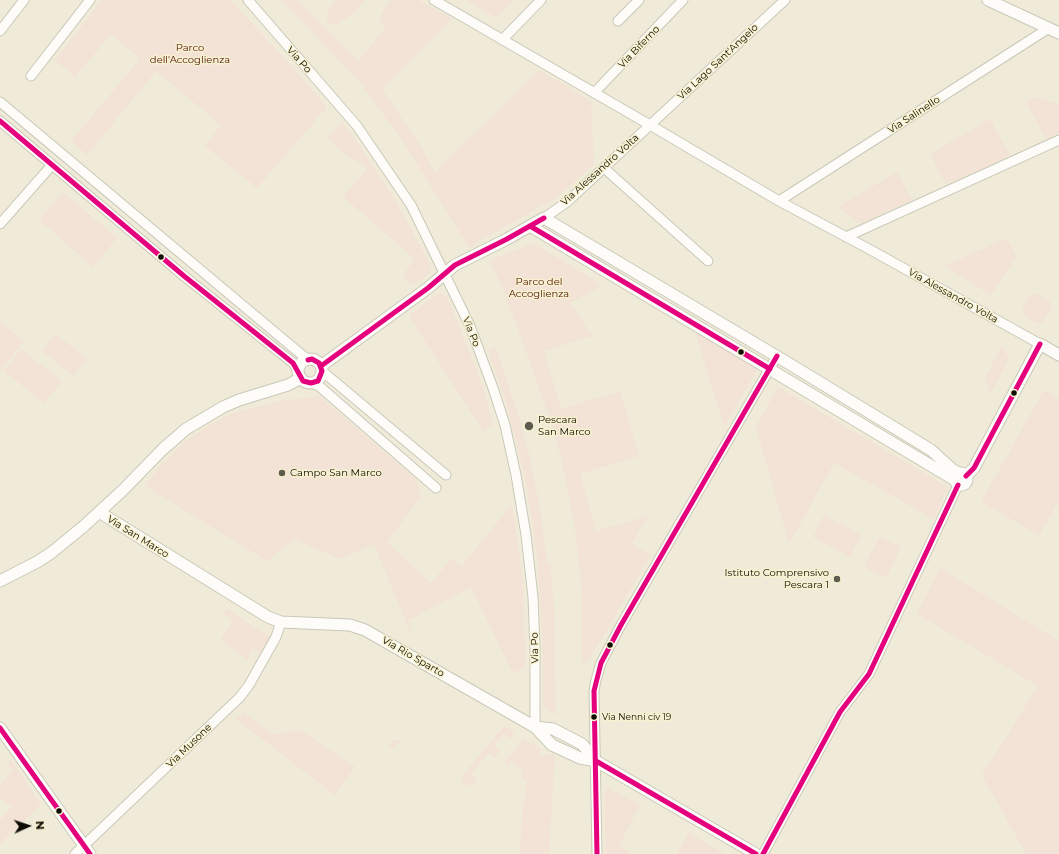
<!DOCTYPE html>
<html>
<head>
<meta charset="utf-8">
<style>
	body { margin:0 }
	#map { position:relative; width:1059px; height:854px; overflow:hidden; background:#efebd8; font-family:Montserrat,sans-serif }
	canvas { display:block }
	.north { position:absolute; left:8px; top:806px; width:40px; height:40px; -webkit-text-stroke:3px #f8f1cf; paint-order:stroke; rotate:87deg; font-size:11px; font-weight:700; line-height:16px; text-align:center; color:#0e0c03 }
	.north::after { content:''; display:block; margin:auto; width:14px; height:18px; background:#0e0c03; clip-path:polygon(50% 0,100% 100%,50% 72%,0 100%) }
</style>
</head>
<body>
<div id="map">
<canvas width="1059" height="854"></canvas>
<div class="north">N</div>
</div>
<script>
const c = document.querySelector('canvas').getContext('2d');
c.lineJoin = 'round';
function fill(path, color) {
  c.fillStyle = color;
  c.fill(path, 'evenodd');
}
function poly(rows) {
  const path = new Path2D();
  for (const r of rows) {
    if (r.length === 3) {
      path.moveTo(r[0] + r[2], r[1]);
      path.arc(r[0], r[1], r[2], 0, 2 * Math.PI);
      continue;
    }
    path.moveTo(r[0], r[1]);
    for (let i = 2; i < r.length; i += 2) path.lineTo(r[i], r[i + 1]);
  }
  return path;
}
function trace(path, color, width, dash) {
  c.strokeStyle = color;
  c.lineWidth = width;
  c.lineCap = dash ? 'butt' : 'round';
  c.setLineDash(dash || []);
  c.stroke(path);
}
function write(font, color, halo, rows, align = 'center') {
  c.font = font + ' Montserrat,sans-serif';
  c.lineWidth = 3;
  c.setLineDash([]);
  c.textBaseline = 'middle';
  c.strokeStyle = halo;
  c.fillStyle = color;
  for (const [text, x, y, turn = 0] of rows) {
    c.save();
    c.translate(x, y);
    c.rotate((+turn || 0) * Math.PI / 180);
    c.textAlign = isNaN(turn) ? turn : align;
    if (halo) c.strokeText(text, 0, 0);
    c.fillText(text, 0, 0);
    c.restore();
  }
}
fill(poly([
	[102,0,230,0,278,51,327,107,257,188,205,146,221,125,156,71,87,155,71,141,140,59,111,34,75,77,55,60],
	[281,0,297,0,358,61,386,27,379,19,390,0,419,0,452,19,382,89,420,145,435,172,539,70,591,101,594,164,559,196,478,242,470,249,400,137,358,80],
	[336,0,364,0,357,10,340,23,335,25,330,24,327,21,327,14,332,5],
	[466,0,513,0,496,18],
	[1037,97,1057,104,1059,104,1059,133,1046,139,1026,102],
	[990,119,1010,155,982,169,946,184,930,154],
	[342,122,358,143,395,200,431,266,430,273,413,285,402,276,415,259,343,197,368,167,342,153,328,137],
	[897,172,912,200,860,224,838,207],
	[63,192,117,238,93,267,39,220],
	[1007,238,1017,257,991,295,944,266],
	[533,243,603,285,570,303,592,336,544,351,561,409,620,391,639,456,580,474,596,531,647,516,647,517,632,544,651,555,587,663,582,662,582,592,575,528,562,461,552,424,519,332,501,284,489,261],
	[439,293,447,297,474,363,486,397,493,424,483,431,409,316],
	[1035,293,1050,301,1051,308,1043,322,1039,323,1037,323,1025,316,1022,310,1029,296],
	[0,322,24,341,2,369,0,368],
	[698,333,758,368,725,426,724,426,696,335],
	[56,334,87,359,73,376,42,351],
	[1002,345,1009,359,991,393,985,378],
	[495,346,520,421,529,453,540,509,547,563,550,563,554,605,556,715,543,707,543,647,537,554,525,477,506,402,488,350],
	[21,349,62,381,44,403,4,371],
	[778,387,948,487,934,519,834,463,789,544,756,427],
	[1044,390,1059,399,1059,501,1039,535,981,502],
	[320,397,417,480,421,496,387,542,431,583,452,558,462,566,512,504,521,568,524,601,525,667,513,673,471,587,408,620,413,639,374,544,339,559,294,539,267,561,145,486,160,466,189,438,224,417,233,413,283,400],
	[824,515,862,535,850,557,813,537],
	[879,537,901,547,886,578,864,567],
	[940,568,1059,641,1059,854,1026,854,982,775,1038,686,917,614],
	[227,609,272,638,263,654,253,648,247,660,221,639,233,620,224,614],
	[243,712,269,732,277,734,300,730,355,767,335,795,236,719],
	[504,726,515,733,510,739,503,734,494,746,500,751,494,758,488,753,471,774,477,779,471,786,469,786,461,780,462,776],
	[524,739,540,749,540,756,553,754,555,753,549,854,520,854,522,813,527,782,522,777,521,769,510,759,510,767,504,763],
	[394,740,399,740,404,743,395,744,398,747,389,748,390,743],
	[11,760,41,804,0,844,0,820,12,807,0,798,0,785,13,770,7,764],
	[608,788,640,805,619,846,632,854,605,854,605,792],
	[689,833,723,853,723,854,677,854]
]), '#f3e2d6');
const minor = poly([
	[248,0,357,126,411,205,470,326,493,388,505,425,516,475,526,535,533,597,535,649,535,727],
	[434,0,650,125,779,201,869,249,1040,344],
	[618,21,639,0],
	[0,31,24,0],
	[502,40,541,0],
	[31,76,90,0],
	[594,93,683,0],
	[0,102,308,360],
	[0,121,184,276,293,363,299,372],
	[604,168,708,261],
	[779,201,1049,28],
	[544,218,567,202,785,0],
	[0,224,52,165],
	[846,237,1059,140],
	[322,371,446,475],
	[311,383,319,386,436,488],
	[75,854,240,697,249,685,276,637,281,622],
	[597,854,594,691,596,680,601,663,621,625,777,356],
	[763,854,840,712,869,674,958,485]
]);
const tertiary = poly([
	[988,0,1059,33],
	[530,226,955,480],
	[310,371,12],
	[321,366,428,288,455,265,507,239,544,218,788,363,931,450,953,470,959,473],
	[961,479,6],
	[966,476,974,468,1040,344,1059,355],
	[99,512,268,617,281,622,350,625,365,630,535,727,552,745,580,758,596,761],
	[0,581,37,562,51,553,84,526,123,490,163,449,186,429,223,407,239,400,288,385,301,378],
	[535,727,553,729,582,744,596,761,756,854],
	[0,728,90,854]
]);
trace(minor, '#cac8b9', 11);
trace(tertiary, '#cac8b9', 13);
trace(minor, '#fdfcf9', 9);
trace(tertiary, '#fdfcf9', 11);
trace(poly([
	[0,121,184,276,293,363,303,381,311,383,318,381,322,371,319,363,312,359,308,360],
	[530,226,770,369],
	[321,366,428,288,455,265,507,239,544,218],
	[966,476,974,468,1040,344],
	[0,728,90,854],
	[596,761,756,854],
	[597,854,594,691,601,663,621,625,777,356],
	[763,854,840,712,869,674,958,485]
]), '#e5007d', 5);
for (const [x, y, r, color] of [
	[161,257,3.5,"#0e0c03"],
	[741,352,3.5,"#0e0c03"],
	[1014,393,3.5,"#0e0c03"],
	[529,426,5,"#5d5a4e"],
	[282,473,4,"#5d5a4e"],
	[837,579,4,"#5d5a4e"],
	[610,645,3.5,"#0e0c03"],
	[594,717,3.5,"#0e0c03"],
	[59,811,3.5,"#0e0c03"]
]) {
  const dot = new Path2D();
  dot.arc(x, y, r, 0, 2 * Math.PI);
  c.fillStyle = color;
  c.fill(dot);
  trace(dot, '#f8f1cf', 1.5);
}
write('9px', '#0e0c03', '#f8f1cf', [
	["Via Nenni civ 19",602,717]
], 'left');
write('10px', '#0e0c03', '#f8f1cf', [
	["Via Biferno",639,47,-46],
	["Via Po",299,60,48],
	["Via Lago Sant'Angelo",718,62,-43],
	["Via Salinello",914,115,-33],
	["Via Alessandro Volta",600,170,-42],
	["Via Alessandro Volta",953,296,29],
	["Via Po",471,332,68],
	["Via San Marco",138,537,32],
	["Via Po",535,648,-91],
	["Via Rio Sparto",413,657,30],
	["Via Musone",189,746,-44]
]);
write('10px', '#4f1207', '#f8f1cf', [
	["Parco",190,48],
	["dell'Accoglienza",190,60],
	["Parco del",539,282],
	["Accoglienza",539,294]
]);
write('10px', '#0e0c03', '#f8f1cf', [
	["Pescara",538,420],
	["San Marco",538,432],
	["Campo San Marco",290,473],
	["Istituto Comprensivo",829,573,"right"],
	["Pescara 1",829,585,"right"]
], 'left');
</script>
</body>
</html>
